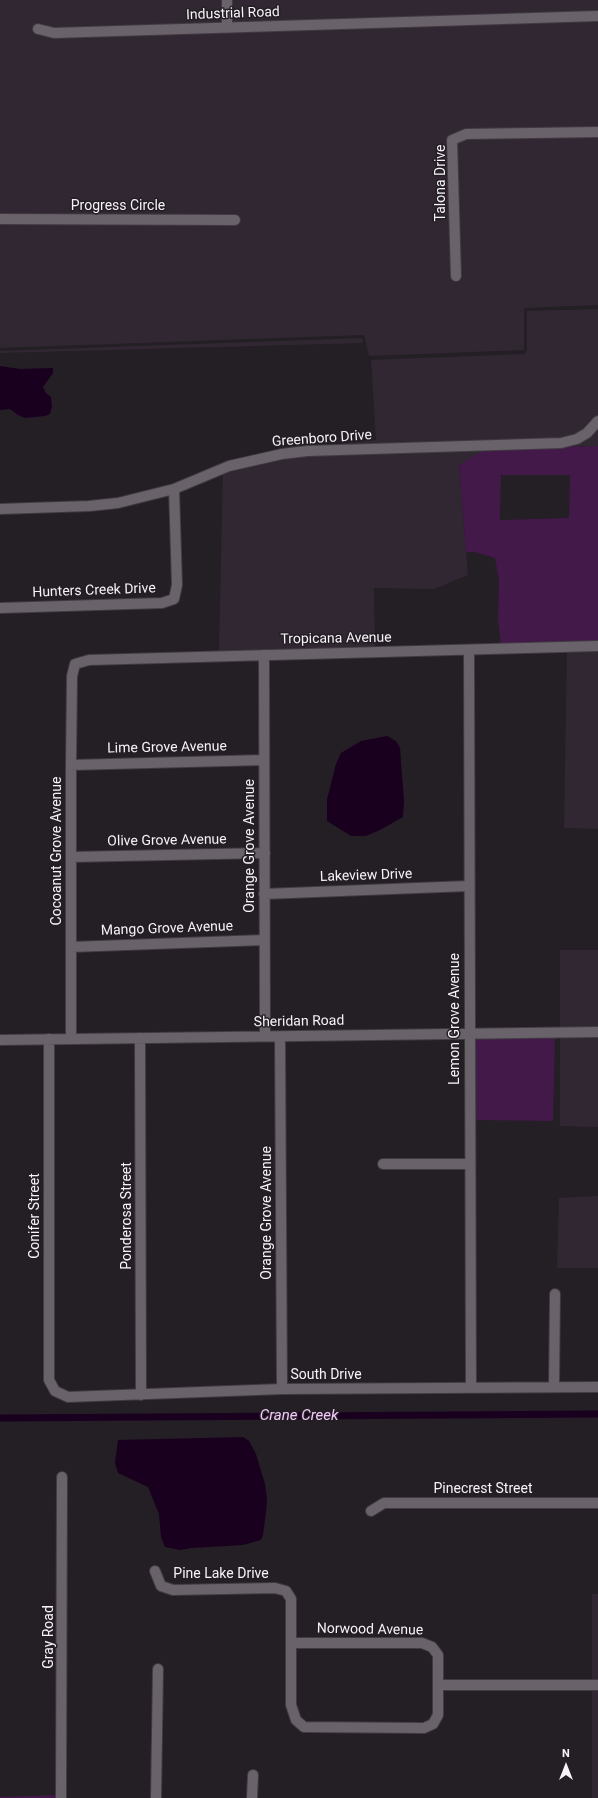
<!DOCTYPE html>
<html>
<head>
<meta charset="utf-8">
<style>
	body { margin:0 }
	#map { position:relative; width:598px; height:1798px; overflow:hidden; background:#241e25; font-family:Roboto,sans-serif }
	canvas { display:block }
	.north { position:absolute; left:546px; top:1746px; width:40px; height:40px; -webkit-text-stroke:3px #241e25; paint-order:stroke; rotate:0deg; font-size:11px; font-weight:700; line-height:16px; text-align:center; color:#f6f2f7 }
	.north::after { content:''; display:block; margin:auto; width:14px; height:18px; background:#f6f2f7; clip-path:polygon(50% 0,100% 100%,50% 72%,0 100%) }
</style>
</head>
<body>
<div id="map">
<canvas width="598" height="1798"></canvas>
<div class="north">N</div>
</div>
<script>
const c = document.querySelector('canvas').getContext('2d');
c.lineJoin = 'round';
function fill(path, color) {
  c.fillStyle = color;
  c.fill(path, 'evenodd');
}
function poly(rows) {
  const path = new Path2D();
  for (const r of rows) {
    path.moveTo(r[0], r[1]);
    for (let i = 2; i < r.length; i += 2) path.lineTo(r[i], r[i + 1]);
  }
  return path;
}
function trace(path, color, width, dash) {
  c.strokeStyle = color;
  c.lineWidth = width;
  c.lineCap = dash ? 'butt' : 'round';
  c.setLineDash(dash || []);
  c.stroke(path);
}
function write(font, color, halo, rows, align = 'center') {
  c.font = font + ' Roboto,sans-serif';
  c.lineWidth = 3;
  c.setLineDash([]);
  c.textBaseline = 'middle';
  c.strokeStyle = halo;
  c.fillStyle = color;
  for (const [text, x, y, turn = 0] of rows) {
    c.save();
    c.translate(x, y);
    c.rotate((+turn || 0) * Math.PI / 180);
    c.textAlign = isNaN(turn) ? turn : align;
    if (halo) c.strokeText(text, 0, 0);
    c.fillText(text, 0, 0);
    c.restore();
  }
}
fill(poly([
	[0,0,598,0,598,305,524,308,524,350,369,356,364,335,0,348],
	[598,309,598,446,547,447,459,465,468,575,434,589,374,588,375,650,219,653,223,463,268,452,376,440,371,360,524,354,527,350,527,311],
	[362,338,363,343,0,353,0,351],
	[567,645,598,645,598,829,564,828],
	[560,950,598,950,598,1028,560,1029],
	[560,1036,598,1036,598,1127,560,1126],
	[598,1196,598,1268,557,1268,559,1198],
	[592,1594,598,1594,598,1798,592,1798]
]), '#312733');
fill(poly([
	[598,446,598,645,501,646,498,620,499,580,495,558,475,552,466,552,459,465,485,450,547,447],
	[570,475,569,518,500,520,501,475],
	[555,1038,553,1121,473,1120,472,1043,475,1039],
	[56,1795,56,1798,0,1798,0,1797]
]), '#43194a');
fill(poly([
	[0,366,20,369,53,368,53,373,43,387,46,393,51,397,52,406,50,414,45,416,25,418,18,415,10,409,0,410],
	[387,736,396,741,400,748,404,801,403,817,380,830,366,836,351,836,327,821,327,799,336,764,341,753,361,741],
	[243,1437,249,1441,256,1454,265,1484,267,1499,266,1512,263,1535,261,1540,243,1545,192,1548,180,1550,165,1547,161,1537,159,1514,148,1487,118,1473,115,1463,118,1440]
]), '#1a001f');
trace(poly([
	[0,1418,598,1414]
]), '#1a001f', 7);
const minor = poly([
	[227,0,227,28],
	[38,29,54,33,598,16],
	[0,219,235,220],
	[456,276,452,140,466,134,598,132],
	[0,509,89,506,118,503,174,489,229,466,282,454,307,451,561,443,577,439,587,433,598,421],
	[0,608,162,603,174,599,177,585,174,489],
	[469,650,471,1387],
	[264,655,265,1036],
	[71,765,264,760],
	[71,857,265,853],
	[264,894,468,886],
	[71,947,264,940],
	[280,1037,282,1389],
	[140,1038,141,1395],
	[49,1039,49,1380,55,1391,68,1397,282,1389,598,1387],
	[71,1039,71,765,72,676,75,664,89,660,598,646],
	[0,1040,598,1032],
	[383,1164,469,1164],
	[554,1387,555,1294],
	[371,1511,384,1503,598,1503],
	[155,1571,161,1586,173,1590,275,1588,286,1591,291,1599,291,1705,296,1720,304,1727,424,1728,433,1724,438,1715,438,1655,432,1647,422,1643,291,1643],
	[438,1685,598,1685],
	[61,1798,62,1477],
	[156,1798,158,1669],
	[252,1798,253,1775]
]);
trace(minor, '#403b41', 12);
trace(minor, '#6a626b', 10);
write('14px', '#f6f2f7', '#241e25', [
	["Industrial Road",233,14,-2],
	["Talona Drive",441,183,-90],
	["Progress Circle",118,206],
	["Greenboro Drive",322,439,-4],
	["Hunters Creek Drive",94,591,-2],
	["Tropicana Avenue",336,639,-1],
	["Lime Grove Avenue",167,748,-1],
	["Olive Grove Avenue",167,841,-1],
	["Orange Grove Avenue",250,846,-90],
	["Cocoanut Grove Avenue",57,851,-90],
	["Lakeview Drive",366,876,-2],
	["Mango Grove Avenue",167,929,-2],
	["Lemon Grove Avenue",455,1019,-90],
	["Sheridan Road",299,1022,-1],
	["Orange Grove Avenue",267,1213,-90],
	["Conifer Street",35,1216,-90],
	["Ponderosa Street",127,1216,-90],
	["South Drive",326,1375],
	["Pinecrest Street",483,1489],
	["Pine Lake Drive",221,1574],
	["Norwood Avenue",370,1630,1],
	["Gray Road",49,1637,-90]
]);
write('italic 15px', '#f4cafb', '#241e25', [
	["Crane Creek",299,1416]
]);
</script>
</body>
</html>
